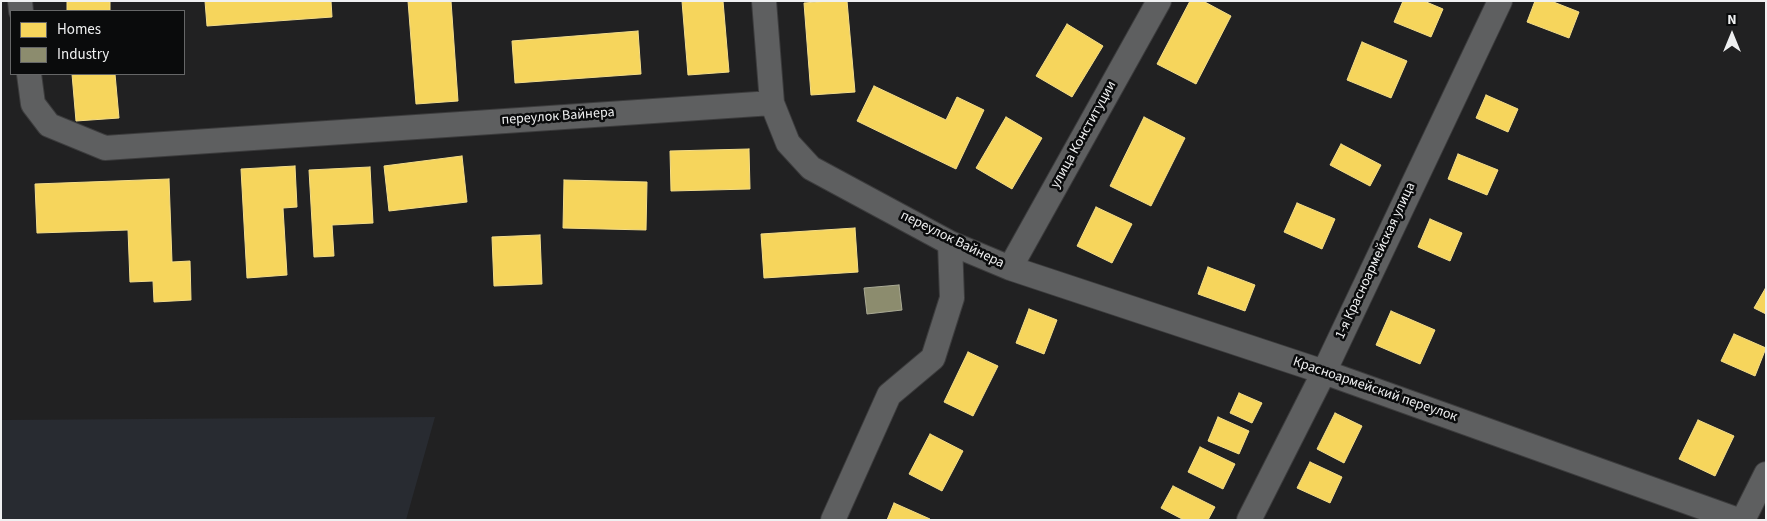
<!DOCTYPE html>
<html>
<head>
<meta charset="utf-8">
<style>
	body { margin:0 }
	#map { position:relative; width:1767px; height:521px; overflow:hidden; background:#212122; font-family:"Source Sans 3",sans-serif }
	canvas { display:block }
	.frame { position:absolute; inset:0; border:2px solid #eff0f1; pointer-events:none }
	.legend { position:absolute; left:10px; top:10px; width:175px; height:65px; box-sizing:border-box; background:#0a0b0c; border:1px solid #666768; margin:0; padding:6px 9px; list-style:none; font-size:15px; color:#eff0f1 }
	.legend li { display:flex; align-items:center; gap:10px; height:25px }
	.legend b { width:25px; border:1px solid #666768 }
	.north { position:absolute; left:1707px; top:10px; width:50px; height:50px; -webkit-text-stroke:4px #0a0b0c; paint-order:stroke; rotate:0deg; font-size:14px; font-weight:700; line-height:20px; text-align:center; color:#eff0f1 }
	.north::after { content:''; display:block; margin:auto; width:18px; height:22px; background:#eff0f1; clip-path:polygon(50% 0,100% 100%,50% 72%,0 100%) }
</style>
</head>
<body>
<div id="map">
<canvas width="1767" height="521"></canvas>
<div class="frame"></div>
<ul class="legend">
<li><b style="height:14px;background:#f6d55c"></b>Homes</li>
<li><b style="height:14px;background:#8c8c6e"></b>Industry</li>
</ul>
<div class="north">N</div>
</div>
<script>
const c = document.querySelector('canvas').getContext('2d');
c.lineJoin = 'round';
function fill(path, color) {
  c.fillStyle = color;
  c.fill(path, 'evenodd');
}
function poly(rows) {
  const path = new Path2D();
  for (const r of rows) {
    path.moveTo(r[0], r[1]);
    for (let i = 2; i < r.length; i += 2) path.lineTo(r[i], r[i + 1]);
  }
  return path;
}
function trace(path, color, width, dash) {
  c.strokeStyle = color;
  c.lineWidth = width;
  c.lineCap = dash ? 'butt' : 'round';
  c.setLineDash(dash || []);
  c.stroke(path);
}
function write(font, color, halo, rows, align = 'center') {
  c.font = font + ' "Source Sans 3",sans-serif';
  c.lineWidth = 5;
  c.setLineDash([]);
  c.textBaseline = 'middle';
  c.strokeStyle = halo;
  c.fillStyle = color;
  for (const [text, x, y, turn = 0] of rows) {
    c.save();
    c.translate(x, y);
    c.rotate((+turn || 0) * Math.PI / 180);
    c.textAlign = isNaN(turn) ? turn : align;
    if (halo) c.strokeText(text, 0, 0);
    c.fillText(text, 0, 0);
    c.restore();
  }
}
fill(poly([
	[435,417,406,520,1,520,1,420]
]), '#282b31');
const homes = poly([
	[67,1,110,1,110,11,67,11,67,1],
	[205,1,331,1,332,17,207,26,205,1],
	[408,1,451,1,458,101,416,104,408,1],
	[682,1,723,1,729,72,688,75,682,1],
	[829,1,847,1,855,92,811,95,804,3,829,1],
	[1190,1,1203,1,1231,16,1196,84,1157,64,1190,1],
	[1403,1,1424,1,1443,9,1431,37,1394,22,1403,1],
	[1535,1,1551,1,1579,12,1569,38,1527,22,1535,1],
	[1067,24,1103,46,1072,97,1036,76,1067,24],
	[638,31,641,74,515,83,512,41,638,31],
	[1362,42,1407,61,1391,98,1347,80,1362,42],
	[72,74,115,74,119,118,76,121,72,74],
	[874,86,946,120,957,97,984,110,956,169,857,121,874,86],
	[1486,95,1518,109,1508,132,1476,118,1486,95],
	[1006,117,1042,138,1012,189,976,168,1006,117],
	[1144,117,1185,138,1151,206,1110,186,1144,117],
	[1341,144,1381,165,1370,186,1330,165,1341,144],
	[749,149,750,189,671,191,670,151,749,149],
	[1458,154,1498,170,1487,195,1448,179,1458,154],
	[462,156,467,202,389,211,384,166,462,156],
	[295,166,297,207,283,208,287,275,247,278,241,169,295,166],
	[370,167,373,223,332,225,334,256,314,257,309,170,370,167],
	[169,179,172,262,190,261,191,300,154,302,153,281,130,282,128,230,37,233,35,184,169,179],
	[564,180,647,182,646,230,563,228,564,180],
	[1297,203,1335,219,1322,249,1284,232,1297,203],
	[1096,207,1132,224,1112,263,1077,246,1096,207],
	[1430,219,1462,233,1450,261,1418,247,1430,219],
	[855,228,858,272,764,278,761,234,855,228],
	[540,235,542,284,494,286,492,237,540,235],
	[1208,267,1255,285,1245,311,1198,294,1208,267],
	[1765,289,1766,290,1766,314,1754,308,1765,289],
	[1029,309,1057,320,1044,354,1016,343,1029,309],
	[1391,311,1435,330,1420,364,1376,345,1391,311],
	[1734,334,1766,348,1755,376,1721,361,1734,334],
	[968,352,998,366,973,416,944,402,968,352],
	[1239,393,1262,403,1252,423,1230,413,1239,393],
	[1335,413,1362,426,1344,463,1317,449,1335,413],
	[1218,417,1249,431,1239,454,1208,441,1218,417],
	[1698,420,1734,436,1715,476,1679,459,1698,420],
	[930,434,963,451,942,491,909,474,930,434],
	[1200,447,1235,464,1223,489,1188,472,1200,447],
	[1310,462,1342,477,1330,503,1297,488,1310,462],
	[1173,486,1215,507,1208,520,1184,520,1161,508,1173,486],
	[894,503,930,519,930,520,887,520,894,503]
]);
fill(homes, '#f6d55c');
trace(homes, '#f4dd89', 1);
const industry = poly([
	[899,285,902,310,867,314,864,288,899,285]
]);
fill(industry, '#8c8c6e');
trace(industry, '#aaaa95', 1);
const street = poly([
	[20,1,21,11],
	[764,1,772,103],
	[29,74,33,104,49,125,105,148,772,103,788,143,811,168,950,243,1010,268,1324,372,1738,520],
	[1010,268,1159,1],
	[833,520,889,395,933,358,952,298,950,243],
	[1249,520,1324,372,1500,1],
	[1743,520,1766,474]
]);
trace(street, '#3c3c3d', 26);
trace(street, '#5e5f60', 24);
write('14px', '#eff0f1', '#0a0b0c', [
	["переулок Вайнера",558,117,-4],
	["улица Конституции",1084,135,-61],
	["переулок Вайнера",952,240,26],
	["1-я Красноармейская улица",1376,261,-65],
	["Красноармейский переулок",1375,390,19]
]);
</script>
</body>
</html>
